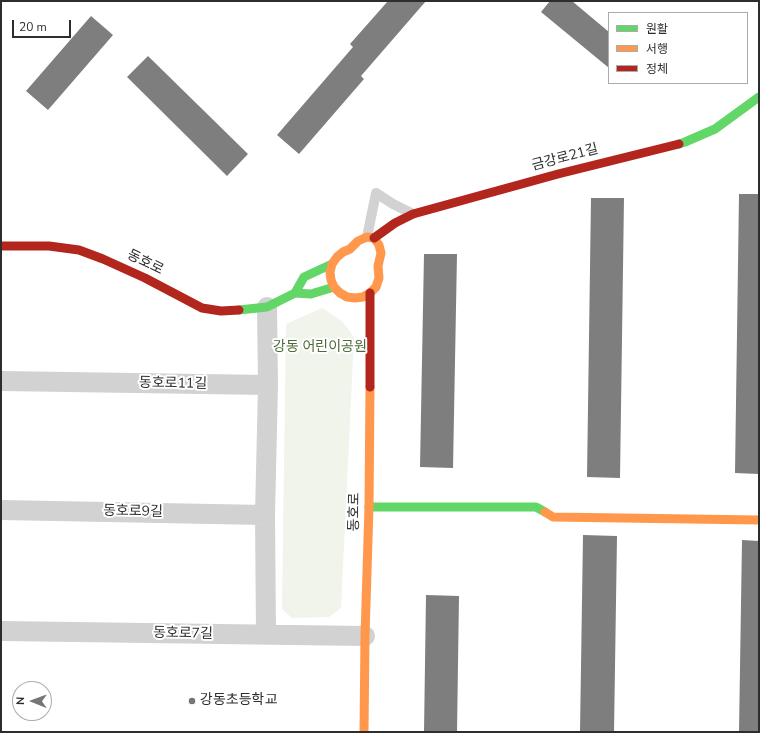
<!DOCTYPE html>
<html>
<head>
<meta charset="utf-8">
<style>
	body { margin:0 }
	#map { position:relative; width:760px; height:733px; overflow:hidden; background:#fff; font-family:"Nunito Sans","Noto Sans KR",sans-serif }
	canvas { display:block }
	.frame { position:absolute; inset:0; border:2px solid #2d2d2d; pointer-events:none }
	.legend { position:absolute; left:608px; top:12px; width:140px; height:72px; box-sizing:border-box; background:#fff; border:1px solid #ababab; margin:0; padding:5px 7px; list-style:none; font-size:12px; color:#2d2d2d }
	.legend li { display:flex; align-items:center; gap:8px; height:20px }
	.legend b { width:20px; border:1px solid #ababab }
	.north { position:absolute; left:12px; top:681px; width:40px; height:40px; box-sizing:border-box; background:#fff; border:1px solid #ababab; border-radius:50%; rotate:271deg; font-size:11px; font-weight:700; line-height:16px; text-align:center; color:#2d2d2d }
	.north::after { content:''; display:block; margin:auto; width:14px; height:18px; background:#767676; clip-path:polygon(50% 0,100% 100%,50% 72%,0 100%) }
	.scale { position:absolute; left:12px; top:20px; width:59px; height:18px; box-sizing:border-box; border:2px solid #2d2d2d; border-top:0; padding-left:5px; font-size:12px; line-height:14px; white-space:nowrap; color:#2d2d2d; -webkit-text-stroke:3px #fff; paint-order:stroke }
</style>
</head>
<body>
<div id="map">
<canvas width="760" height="733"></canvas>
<div class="frame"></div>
<ul class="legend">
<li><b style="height:5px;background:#63d668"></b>원활</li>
<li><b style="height:5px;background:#ff974d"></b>서행</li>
<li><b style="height:5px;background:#b3261e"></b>정체</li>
</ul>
<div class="north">N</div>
<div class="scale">20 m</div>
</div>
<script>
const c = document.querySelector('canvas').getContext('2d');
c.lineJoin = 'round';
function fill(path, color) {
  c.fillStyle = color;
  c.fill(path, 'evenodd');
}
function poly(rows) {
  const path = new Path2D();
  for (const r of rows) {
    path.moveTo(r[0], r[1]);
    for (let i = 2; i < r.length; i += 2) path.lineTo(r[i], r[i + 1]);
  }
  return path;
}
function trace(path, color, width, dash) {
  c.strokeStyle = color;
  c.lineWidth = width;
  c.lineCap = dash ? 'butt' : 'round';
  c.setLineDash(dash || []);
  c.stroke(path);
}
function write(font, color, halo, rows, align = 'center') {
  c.font = font + ' "Nunito Sans","Noto Sans KR",sans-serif';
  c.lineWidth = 4;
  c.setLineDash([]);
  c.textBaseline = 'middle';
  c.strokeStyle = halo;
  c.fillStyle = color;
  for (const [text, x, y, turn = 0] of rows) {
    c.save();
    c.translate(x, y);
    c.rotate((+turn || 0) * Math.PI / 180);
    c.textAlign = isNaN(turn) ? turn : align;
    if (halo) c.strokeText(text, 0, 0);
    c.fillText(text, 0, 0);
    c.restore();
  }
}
fill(poly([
	[322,308,342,321,354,337,341,608,329,617,292,618,282,609,286,324]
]), '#f0f4eb');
fill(poly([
	[388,1,426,1,361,76,364,79,299,154,277,135,353,47,350,44],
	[550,1,572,1,609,32,609,68,541,12],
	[91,16,113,35,48,110,26,91],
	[148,56,248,154,227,176,127,77],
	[739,194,759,194,759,474,735,473],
	[591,198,624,198,620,478,587,477],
	[424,254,457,254,453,468,420,467],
	[583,535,617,536,614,732,580,732],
	[742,540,759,541,759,732,739,732],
	[426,595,459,596,457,732,424,732]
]), '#7e7e7e');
trace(poly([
	[367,237,376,193,393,204,413,214]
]), '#d2d2d2', 10);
trace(poly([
	[1,381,268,385],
	[1,510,265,515],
	[1,631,365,636],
	[266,635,265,515,268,385,267,307]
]), '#d2d2d2', 20);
trace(poly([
	[679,144,685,142,715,129,759,97],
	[332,264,304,277,295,293,311,294,334,287],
	[239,310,267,307,295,293],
	[369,507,536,507,545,512]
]), '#63d668', 9);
trace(poly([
	[367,237,374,238,379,245,381,253,378,266,379,278,376,287,370,293,363,297,355,298,347,297,340,293,334,287,331,280,330,272,332,264,337,257,343,252,350,249,358,241,367,237],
	[545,512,553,517,759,520],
	[364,732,365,636,369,507,370,387]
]), '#ff974d', 9);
trace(poly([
	[374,238,395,223,413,214,558,174,679,144],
	[1,246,49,246,79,250,103,259,145,278,202,308,221,311,239,310],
	[370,387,370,293]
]), '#b3261e', 9);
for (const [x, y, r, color] of [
	[192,701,4,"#767676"]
]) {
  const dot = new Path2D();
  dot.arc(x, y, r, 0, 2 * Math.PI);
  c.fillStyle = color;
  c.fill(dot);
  trace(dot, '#fff', 1.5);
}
write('14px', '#2d2d2d', '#fff', [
	["금강로21길",565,158,-15],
	["동호로",145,263,26],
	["동호로11길",173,384,1],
	["동호로9길",133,512,1],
	["동호로",355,512,-89],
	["동호로7길",183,634,1]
]);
write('14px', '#4f6a39', '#fff', [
	["강동 어린이공원",320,348]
]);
write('14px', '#2d2d2d', '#fff', [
	["강동초등학교",200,701]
], 'left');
</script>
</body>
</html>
